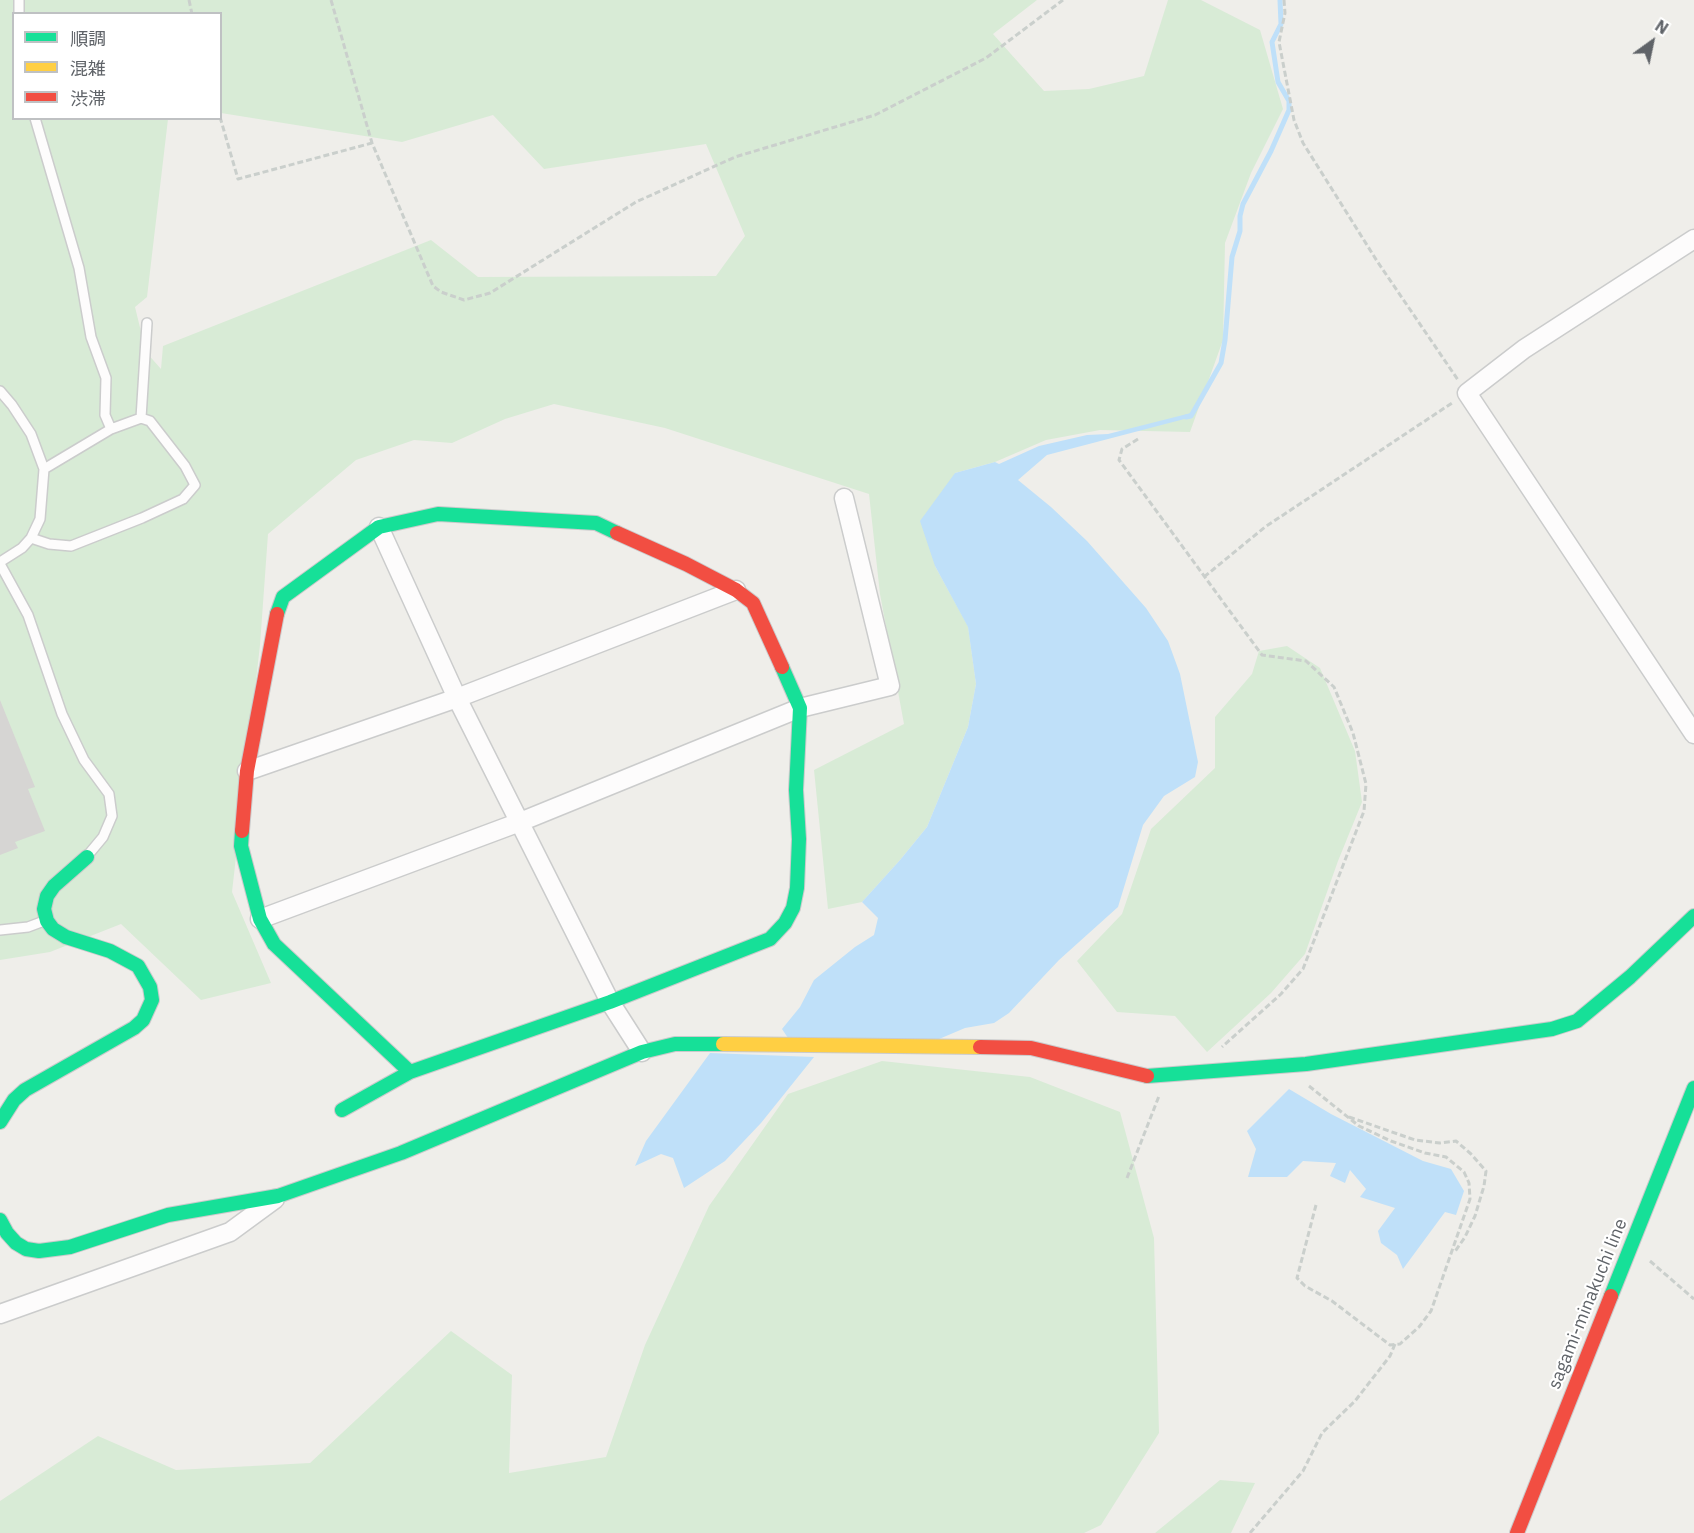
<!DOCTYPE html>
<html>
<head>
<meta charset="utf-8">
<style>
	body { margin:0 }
	#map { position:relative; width:1694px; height:1533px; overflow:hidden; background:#efeeea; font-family:"IBM Plex Sans","Noto Sans JP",sans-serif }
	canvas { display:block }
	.legend { position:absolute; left:12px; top:12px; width:210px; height:108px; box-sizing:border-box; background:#fff; border:2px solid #bfc1c3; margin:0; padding:8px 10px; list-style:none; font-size:18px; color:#5f6368 }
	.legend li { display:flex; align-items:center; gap:12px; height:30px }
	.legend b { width:30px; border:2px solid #bfc1c3 }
	.north { position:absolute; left:1622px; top:12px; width:60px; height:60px; -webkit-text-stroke:4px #fff; paint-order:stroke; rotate:33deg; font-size:16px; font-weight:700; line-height:24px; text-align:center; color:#5f6368 }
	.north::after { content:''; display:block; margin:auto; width:21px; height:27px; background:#5f6368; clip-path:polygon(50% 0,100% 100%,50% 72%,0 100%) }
</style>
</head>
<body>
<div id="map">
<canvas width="1694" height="1533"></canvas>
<ul class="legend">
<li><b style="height:8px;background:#16e098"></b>順調</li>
<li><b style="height:8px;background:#ffcf43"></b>混雑</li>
<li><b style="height:8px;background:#f24e42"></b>渋滞</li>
</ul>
<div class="north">N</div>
</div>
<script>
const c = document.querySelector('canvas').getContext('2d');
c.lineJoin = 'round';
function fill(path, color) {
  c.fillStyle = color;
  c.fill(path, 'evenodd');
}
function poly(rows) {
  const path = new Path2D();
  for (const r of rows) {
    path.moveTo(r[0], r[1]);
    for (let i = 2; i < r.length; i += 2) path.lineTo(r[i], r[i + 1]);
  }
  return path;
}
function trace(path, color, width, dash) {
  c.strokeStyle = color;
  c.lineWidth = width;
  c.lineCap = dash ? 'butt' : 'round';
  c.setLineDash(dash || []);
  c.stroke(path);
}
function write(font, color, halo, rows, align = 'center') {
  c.font = font + ' "IBM Plex Sans",sans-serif';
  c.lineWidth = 4.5;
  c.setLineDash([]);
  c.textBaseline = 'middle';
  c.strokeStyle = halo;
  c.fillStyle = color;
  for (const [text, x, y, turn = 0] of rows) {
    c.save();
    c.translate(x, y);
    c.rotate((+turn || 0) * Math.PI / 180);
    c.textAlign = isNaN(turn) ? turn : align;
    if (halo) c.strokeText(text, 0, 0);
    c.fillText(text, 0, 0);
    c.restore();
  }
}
fill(poly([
	[0,0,1037,0,993,34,1044,91,1089,89,1144,76,1168,0,1201,0,1260,30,1283,109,1251,173,1225,243,1223,340,1190,432,1100,430,1046,440,995,462,955,473,935,566,968,626,976,684,968,727,927,827,900,860,862,902,828,909,814,770,904,724,880,594,869,494,665,428,554,404,505,419,452,443,414,440,356,460,268,534,260,645,232,892,271,983,201,1000,121,924,50,952,0,960],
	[14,14,220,14,221,113,402,142,493,115,544,169,706,144,745,236,716,276,478,277,431,240,163,346,161,369,146,352,135,307,147,297,168,119,14,118],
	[1287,646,1320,668,1355,751,1362,802,1338,861,1305,954,1271,993,1207,1052,1175,1016,1117,1012,1077,961,1122,914,1151,829,1215,768,1215,717,1252,674,1259,651],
	[882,1061,1030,1077,1120,1112,1154,1238,1159,1433,1101,1525,1084,1533,0,1533,0,1501,98,1436,176,1470,310,1463,451,1331,512,1375,509,1473,606,1457,645,1345,709,1206,788,1094],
	[1220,1480,1255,1483,1231,1533,1155,1533]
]), '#d8ebd6');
fill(poly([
	[1191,413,1192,417,1047,455,1018,480,1051,507,1087,541,1146,608,1168,641,1180,674,1198,762,1195,777,1164,796,1143,825,1118,907,1059,960,1009,1013,994,1023,965,1028,932,1042,788,1038,782,1029,800,1007,814,980,855,947,874,935,878,918,862,902,900,860,927,827,968,727,976,684,968,627,935,566,920,521,955,473,995,462,999,464,1039,446,1087,435,1108,434],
	[710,1053,814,1057,761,1123,725,1161,684,1188,673,1158,661,1154,635,1166,646,1141],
	[1289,1089,1331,1114,1423,1161,1451,1169,1464,1191,1456,1215,1445,1212,1403,1269,1397,1255,1381,1243,1378,1231,1395,1208,1360,1197,1366,1189,1350,1170,1345,1183,1330,1176,1336,1163,1303,1161,1287,1177,1248,1177,1256,1149,1247,1131]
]), '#bfe0f9');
trace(poly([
	[1186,417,1191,416,1221,363,1225,340,1232,257,1240,231,1240,216,1243,204,1271,151,1289,110,1289,101,1278,82,1272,42,1281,24,1280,0]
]), '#bfe0f9', 5);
fill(poly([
	[0,700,35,787,28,789,45,831,15,842,18,848,0,855]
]), '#d6d5d3');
const lane = poly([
	[19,14,19,0],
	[0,391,12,405,31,434,44,469,40,519,31,538,22,548,0,562],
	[141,418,147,323],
	[44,469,111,429],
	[31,538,49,544,71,546,142,518,183,499,195,485,185,466,150,421,141,418,111,429,105,415,106,378,91,337,79,268,35,118],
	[0,564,28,615,62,714,84,760,109,794,112,816,103,837,88,855],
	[0,930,28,927,44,921]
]);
const street = poly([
	[1694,239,1524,349,1467,393,1694,734],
	[379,527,457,698,610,1002,642,1052],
	[247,771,457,698,736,590],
	[260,919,520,822,800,708,890,686,844,498],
	[0,1314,230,1232,275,1199]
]);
const fast = poly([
	[277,614,283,597,379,527,438,514,596,523,617,533],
	[242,831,241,846,260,919,274,944,410,1072],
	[1147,1076,1306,1064,1552,1029,1577,1021,1630,977,1694,916],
	[342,1110,410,1072,610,1002,770,939,785,923,793,908,797,888,799,839,796,790,800,708,782,667],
	[0,1122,14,1100,25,1090,134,1028,143,1020,152,1000,150,987,138,966,110,951,66,937,53,929,47,921,44,909,47,896,54,886,87,857],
	[0,1220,7,1233,16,1243,26,1249,39,1251,70,1247,168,1215,278,1196,401,1153,642,1052,675,1044,723,1044],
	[1611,1296,1694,1088]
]);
const slow = poly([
	[723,1044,980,1047]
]);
const jam = poly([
	[617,533,686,564,736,590,753,603,782,667],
	[242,831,247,771,277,614],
	[980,1047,1031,1048,1147,1076],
	[1517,1533,1611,1296]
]);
trace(lane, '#cbcccc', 12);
trace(street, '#cbcccc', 21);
trace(fast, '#cacacb', 16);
trace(slow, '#cacacb', 16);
trace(jam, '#cacacb', 16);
trace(poly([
	[189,0,192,14],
	[331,0,372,143,433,286,441,292,464,300,490,293,636,202,735,157,875,115,986,58,1063,0],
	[1284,0,1285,13,1279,42,1294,120,1303,143,1377,261,1458,380],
	[220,117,238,179,372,143],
	[1138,439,1122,449,1119,460,1262,655,1306,661,1334,687,1353,733,1366,784,1364,811,1303,969,1281,994,1222,1047],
	[1204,577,1265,527,1452,403],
	[1309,1086,1359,1126,1391,1141,1425,1153,1446,1157,1464,1172,1469,1183,1470,1199,1431,1311,1419,1327,1400,1344,1390,1345,1332,1301,1305,1286,1297,1278,1316,1205],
	[1349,1117,1415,1140,1440,1143,1456,1141,1471,1154,1486,1171,1484,1186,1475,1216,1465,1237,1454,1253],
	[1127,1178,1159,1096],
	[1650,1261,1694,1299],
	[1250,1533,1303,1471,1322,1433,1355,1401,1390,1356,1395,1344]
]), '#cacfcc', 3, [6, 3]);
trace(lane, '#fdfcfc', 9);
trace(street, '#fdfcfc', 18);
trace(fast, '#16e098', 14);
trace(slow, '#ffcf43', 14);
trace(jam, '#f24e42', 14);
write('18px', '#5f6368', '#fff', [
	["sagami-minakuchi line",1588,1304,-68]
]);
</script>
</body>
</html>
